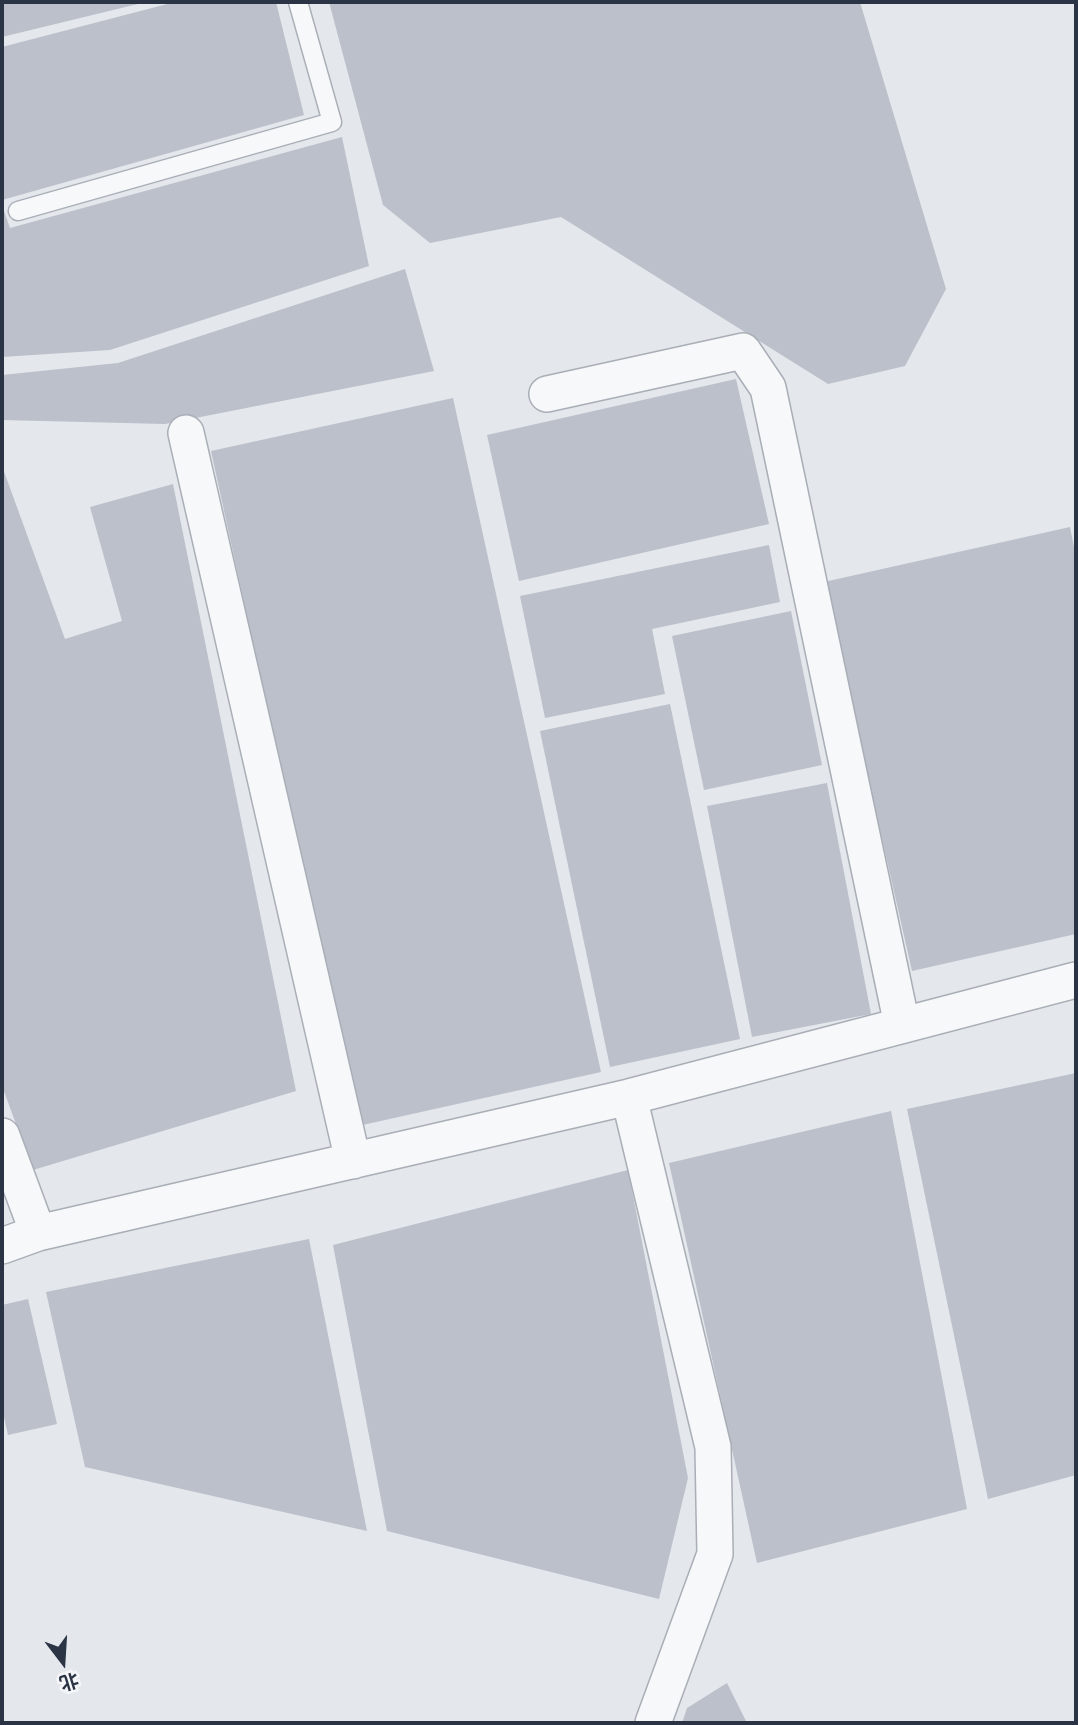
<!DOCTYPE html>
<html>
<head>
<meta charset="utf-8">
<style>
	body { margin:0 }
	#map { position:relative; width:1078px; height:1725px; overflow:hidden; background:#e4e7ec; font-family:"Noto Sans","Noto Sans SC",sans-serif }
	canvas { display:block }
	.frame { position:absolute; inset:0; border:4px solid #2b3445; pointer-events:none }
	.north { position:absolute; left:28px; top:1627px; width:70px; height:70px; -webkit-text-stroke:5px #f4f6f9; paint-order:stroke; rotate:163deg; font-size:19px; font-weight:700; line-height:28px; text-align:center; color:#2b3445 }
	.north::after { content:''; display:block; margin:auto; width:24px; height:32px; background:#2b3445; clip-path:polygon(50% 0,100% 100%,50% 72%,0 100%) }
</style>
</head>
<body>
<div id="map">
<canvas width="1078" height="1725"></canvas>
<div class="frame"></div>
<div class="north">北</div>
</div>
<script>
const c = document.querySelector('canvas').getContext('2d');
c.lineJoin = 'round';
function fill(path, color) {
  c.fillStyle = color;
  c.fill(path, 'evenodd');
}
function poly(rows) {
  const path = new Path2D();
  for (const r of rows) {
    path.moveTo(r[0], r[1]);
    for (let i = 2; i < r.length; i += 2) path.lineTo(r[i], r[i + 1]);
  }
  return path;
}
function trace(path, color, width, dash) {
  c.strokeStyle = color;
  c.lineWidth = width;
  c.lineCap = dash ? 'butt' : 'round';
  c.setLineDash(dash || []);
  c.stroke(path);
}
fill(poly([
	[2,2,142,2,142,3,2,37],
	[175,2,276,2,304,115,2,200,2,47],
	[329,2,860,2,946,289,905,366,828,384,561,217,430,243,383,205],
	[342,137,369,266,110,350,2,357,2,205,10,228],
	[405,269,434,371,165,424,2,420,2,375,118,363],
	[736,379,769,524,519,581,487,435],
	[453,398,601,1072,358,1126,211,451],
	[2,466,65,639,122,621,90,507,173,484,296,1091,33,1170,2,1086],
	[1070,527,1076,557,1076,934,912,971,824,582],
	[769,545,780,602,652,629,665,694,545,718,520,596],
	[791,611,822,765,704,790,672,636],
	[670,704,740,1039,610,1067,540,731],
	[827,783,871,1014,752,1037,707,806],
	[1076,1073,1076,1475,988,1499,907,1109],
	[891,1111,967,1509,757,1563,669,1163],
	[628,1170,688,1478,659,1599,387,1531,333,1245],
	[309,1239,367,1531,85,1467,46,1292],
	[28,1299,57,1424,8,1435,2,1408,2,1305],
	[727,1683,747,1723,682,1723,687,1708]
]), '#bbc0ca');
const service = poly([
	[18,211,332,122,298,2]
]);
const minor = poly([
	[547,394,743,351,768,388,902,1025],
	[186,433,353,1161],
	[629,1097,713,1447,715,1554,653,1723],
	[2,1136,38,1233],
	[2,1246,38,1233,629,1097,1076,980]
]);
trace(service, '#a9aeb7', 21);
trace(minor, '#a9aeb7', 38);
trace(service, '#f7f8fa', 18);
trace(minor, '#f7f8fa', 35);
</script>
</body>
</html>
